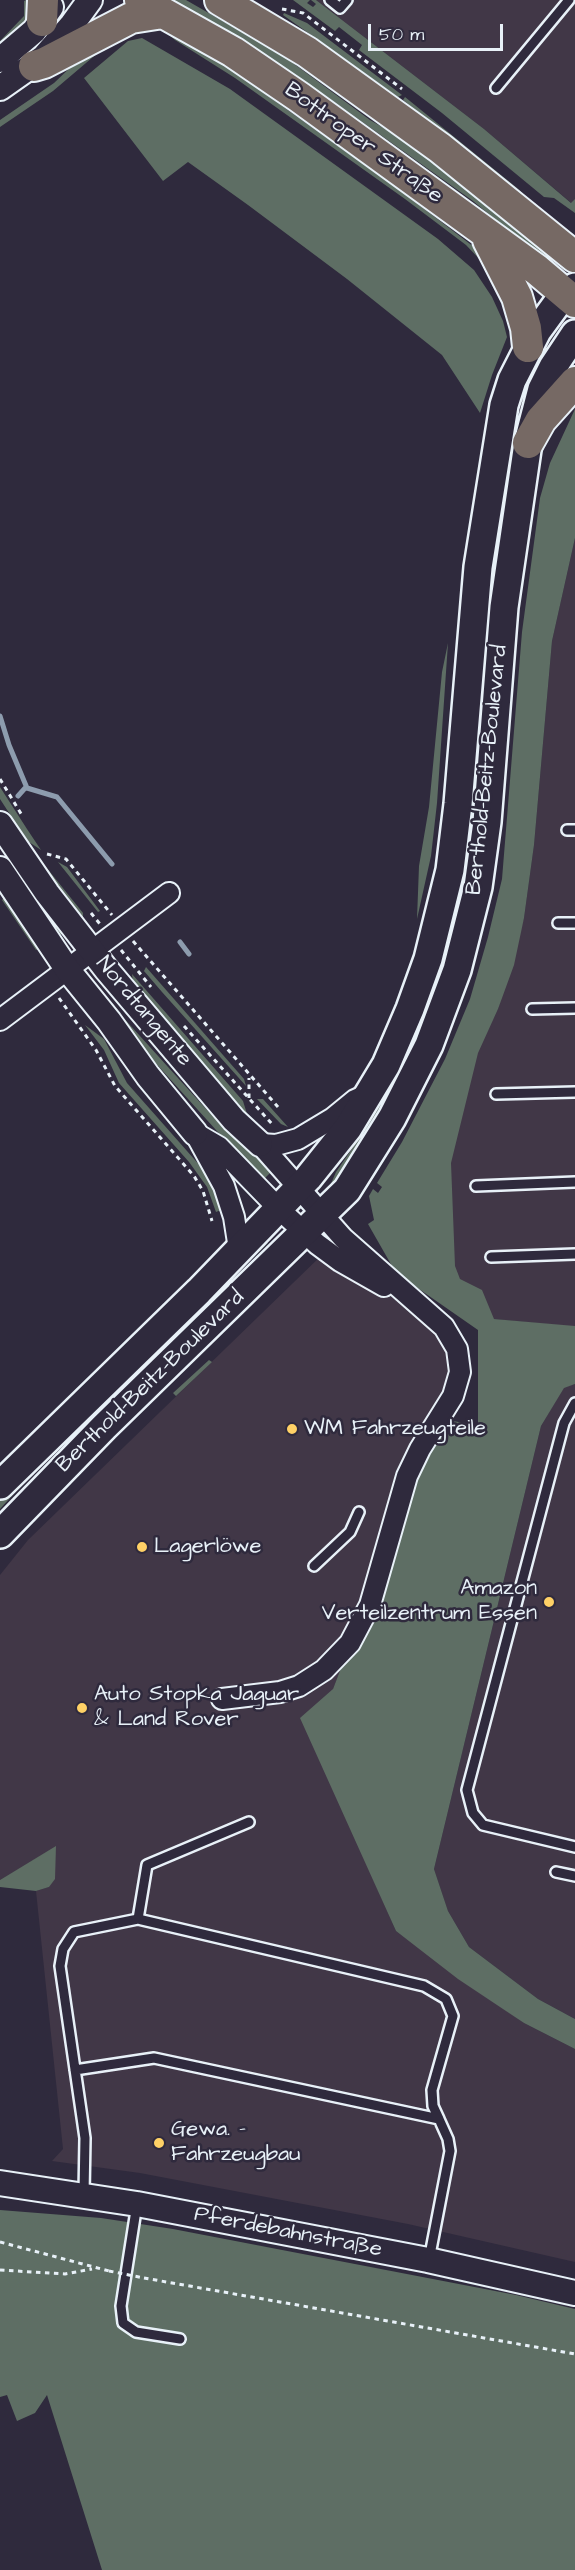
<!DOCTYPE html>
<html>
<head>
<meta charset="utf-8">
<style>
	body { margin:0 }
	#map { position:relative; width:575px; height:2570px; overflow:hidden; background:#2f2a3d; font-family:"Architects Daughter",sans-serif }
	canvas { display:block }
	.scale { position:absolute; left:368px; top:24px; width:135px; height:27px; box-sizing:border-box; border:3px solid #e8f1f8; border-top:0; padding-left:8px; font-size:18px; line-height:21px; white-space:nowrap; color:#e8f1f8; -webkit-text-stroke:4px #2f2a3d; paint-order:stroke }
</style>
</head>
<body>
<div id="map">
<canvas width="575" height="2570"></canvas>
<div class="scale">50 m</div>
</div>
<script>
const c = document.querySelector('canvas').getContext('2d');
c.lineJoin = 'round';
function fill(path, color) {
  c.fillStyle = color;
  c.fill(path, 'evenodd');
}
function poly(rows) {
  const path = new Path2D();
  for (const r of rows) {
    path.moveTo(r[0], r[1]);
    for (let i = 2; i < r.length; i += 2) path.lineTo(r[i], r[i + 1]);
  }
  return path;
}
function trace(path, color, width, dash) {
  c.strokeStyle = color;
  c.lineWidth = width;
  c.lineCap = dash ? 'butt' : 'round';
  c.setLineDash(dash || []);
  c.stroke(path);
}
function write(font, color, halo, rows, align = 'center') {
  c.font = font + ' "Architects Daughter",sans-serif';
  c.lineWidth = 5;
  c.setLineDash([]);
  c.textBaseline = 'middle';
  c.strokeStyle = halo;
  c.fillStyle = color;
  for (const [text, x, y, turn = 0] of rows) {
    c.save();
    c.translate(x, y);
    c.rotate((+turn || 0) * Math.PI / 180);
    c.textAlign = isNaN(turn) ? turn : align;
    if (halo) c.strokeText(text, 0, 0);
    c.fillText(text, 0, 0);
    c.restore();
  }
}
fill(poly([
	[316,0,575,0,575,206,484,129],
	[575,538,575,1326,567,1326,493,1319,447,1288,416,1177,498,1009,524,918,534,845,552,641],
	[326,1251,434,1317,461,1360,333,1689,353,1833,396,1931,524,2023,575,2049,575,2262,408,2224,140,2173,52,2161,63,2149,36,1891,49,1887,56,1847,0,1880,0,1575,28,1540],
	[575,1384,575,2019,538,1999,469,1947,448,1911,434,1869,541,1426,564,1387]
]), '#413747');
fill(poly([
	[26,0,37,0,34,14,0,48,0,41,24,16,24,1],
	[165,0,186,0,282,55,370,120,415,146,553,259,549,264,473,201,326,96],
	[293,0,310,0,307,3,313,7,316,4,311,0,316,0,484,129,571,203,575,199,575,213,554,198,544,197,442,113,359,50,362,45,339,27,335,31],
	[284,13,307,23,402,95,398,97,283,15],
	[169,32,232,70,401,191,474,247,485,257,485,265,466,245,405,199,235,78,175,40,168,34],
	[142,38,230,89,438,239,474,270,492,297,503,321,507,337,492,375,480,413,442,355,347,279,248,205,188,162,163,181,84,78,128,41],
	[106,46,53,91,0,127,0,120,54,83,76,62],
	[405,97,517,188,545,215,403,100],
	[553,325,558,329,538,359,524,387,515,421,511,495,479,804,459,931,404,1074,342,1179,330,1186,336,1172,367,1127,392,1085,410,1051,423,1013,513,406],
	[514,349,457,689,452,689,466,548,486,421,498,377,506,359],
	[575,409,575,538,552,641,534,845,524,918,514,965,498,1009,478,1053,451,1163,455,1266,460,1279,482,1290,494,1319,575,1326,575,1384,564,1388,541,1426,434,1869,448,1911,469,1947,538,1999,575,2019,575,2049,524,2023,458,1979,396,1931,300,1718,333,1689,420,1462,446,1420,478,1425,478,1330,396,1273,368,1224,374,1220,369,1196,373,1189,378,1193,382,1187,377,1183,402,1142,445,1059,470,999,488,937,502,879,522,632,540,498,550,463],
	[448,643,437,803,431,856,417,919,419,866,429,807,442,672],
	[0,787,27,829,41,850,29,842,13,819,0,799],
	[58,862,67,867,100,911,98,912],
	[46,867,83,913,83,919,42,871],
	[27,881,66,931,56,937,21,885],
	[6,896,40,948,36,950,2,900],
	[146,967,244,1079,246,1086,162,992,144,971],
	[132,974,243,1101,247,1114,170,1029,133,982],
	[101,993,226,1131,259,1156,271,1172,262,1181,142,1048],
	[85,1025,104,1039,127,1083,202,1168,215,1189,221,1210,216,1212,207,1187,189,1162,119,1083,104,1050],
	[257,1099,263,1099,288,1127,281,1124],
	[263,1240,268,1243,37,1468,0,1509,0,1498],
	[209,1360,212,1362,176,1396,173,1393],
	[56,1846,55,1879,49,1887,36,1891,0,1887,0,1880],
	[0,2210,101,2218,173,2229,516,2295,575,2309,575,2570,102,2570,47,2395,35,2413,17,2421,7,2395,0,2397]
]), '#5e6e64');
trace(poly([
	[0,716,9,745,27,788,57,797,112,864],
	[18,796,26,787],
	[180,942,189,954]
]), '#8d9cae', 5);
const service = poly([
	[330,0,340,8,347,0],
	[496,88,569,0],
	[567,830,575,830],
	[558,923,575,923],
	[532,1009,575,1008],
	[496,1094,575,1092],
	[476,1186,575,1182],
	[491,1257,575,1254],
	[575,1403,564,1423,467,1790,473,1813,483,1825,575,1847],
	[314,1566,350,1532,359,1512],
	[556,1872,575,1876],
	[138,1919,147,1865,249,1822],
	[75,2070,154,2058,439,2119,448,2139,450,2151,429,2260],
	[84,2194,85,2138,60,1966,63,1949,74,1932,138,1919,424,1986,446,1999,453,2016,432,2090,433,2106,439,2119],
	[137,2204,121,2306,123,2323,136,2332,180,2339]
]);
const minor = poly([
	[0,1020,169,893],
	[195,1133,219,1147,279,1209,317,1244,340,1261,384,1286],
	[195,1133,224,1186,234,1217,239,1249],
	[260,1144,276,1145,298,1139,333,1118,355,1100,366,1095],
	[222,1699,280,1692,299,1686,324,1670,350,1643,370,1605,407,1476,420,1449,453,1396,460,1372,457,1349,444,1327,343,1238,260,1144]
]);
const tertiary = poly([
	[0,60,34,31,51,7],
	[0,88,44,57,71,26,90,0],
	[0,824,47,893,106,969,234,1120,260,1144],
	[0,869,67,969,109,1021,148,1076,195,1133],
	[0,2183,137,2204,428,2260,575,2293]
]);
const secondary = poly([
	[0,1485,199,1291,308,1178,348,1128,386,1065,410,1009,428,959,450,870,458,804,478,567,504,405,512,380,537,331,556,305,575,287],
	[0,1534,104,1427,347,1190,392,1118,429,1045,457,970,478,887,487,822,504,607,528,443,542,389,553,367,575,334]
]);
const primary = poly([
	[140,0,233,52,299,97,537,270,575,302],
	[220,0,307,52,440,148,575,257],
	[42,21,43,0],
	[34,66,44,63,131,18,163,13],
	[488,240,517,297,526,328,528,347],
	[528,443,541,420,575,382]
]);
trace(service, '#e8f1f8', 14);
trace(minor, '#e8f1f8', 24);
trace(tertiary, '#e8f1f8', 28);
trace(secondary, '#e8f1f8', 32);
trace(primary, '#e8f1f8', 34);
trace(poly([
	[282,9,303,13,402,89],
	[0,779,23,817],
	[47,854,66,859,112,915],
	[91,913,100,924],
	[133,941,278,1107],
	[121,950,151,987],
	[59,998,96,1050,115,1086,194,1176,203,1191,212,1221],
	[184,1026,272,1124],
	[249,1098,249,1078],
	[0,2242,109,2271],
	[0,2270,65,2274,92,2269],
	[144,2278,575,2354]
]), '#e8f1f8', 3, [4.5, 4.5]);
trace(service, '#2f2a3d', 9);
trace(minor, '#2f2a3d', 20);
trace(tertiary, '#2f2a3d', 24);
trace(secondary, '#2f2a3d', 27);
trace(primary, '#766964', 30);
trace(poly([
	[109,2271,144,2278]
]), '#e8f1f8', 3, [4.5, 4.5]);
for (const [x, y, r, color] of [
	[292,1429,6,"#ffd166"],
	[142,1547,6,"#ffd166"],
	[549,1602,6,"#ffd166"],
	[82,1708,6,"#ffd166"],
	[159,2143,6,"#ffd166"]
]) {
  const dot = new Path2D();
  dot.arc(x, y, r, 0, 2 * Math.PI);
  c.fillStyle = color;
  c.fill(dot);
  trace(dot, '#2f2a3d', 2);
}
write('22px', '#e8f1f8', '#2f2a3d', [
	["Bottroper Straße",363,144,36],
	["Berthold-Beitz-Boulevard",488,770,-84],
	["Nordtangente",143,1012,50],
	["Berthold-Beitz-Boulevard",151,1382,-44],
	["Pferdebahnstraße",288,2233,11]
]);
write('22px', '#e8f1f8', '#2f2a3d', [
	["WM Fahrzeugteile",304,1429],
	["Lagerlöwe",154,1547],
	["Amazon",537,1589,"right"],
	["Verteilzentrum Essen",537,1614,"right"],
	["Auto Stopka Jaguar",94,1695],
	["& Land Rover",94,1720],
	["Gewa. -",171,2130],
	["Fahrzeugbau",171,2155]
], 'left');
</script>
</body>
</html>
